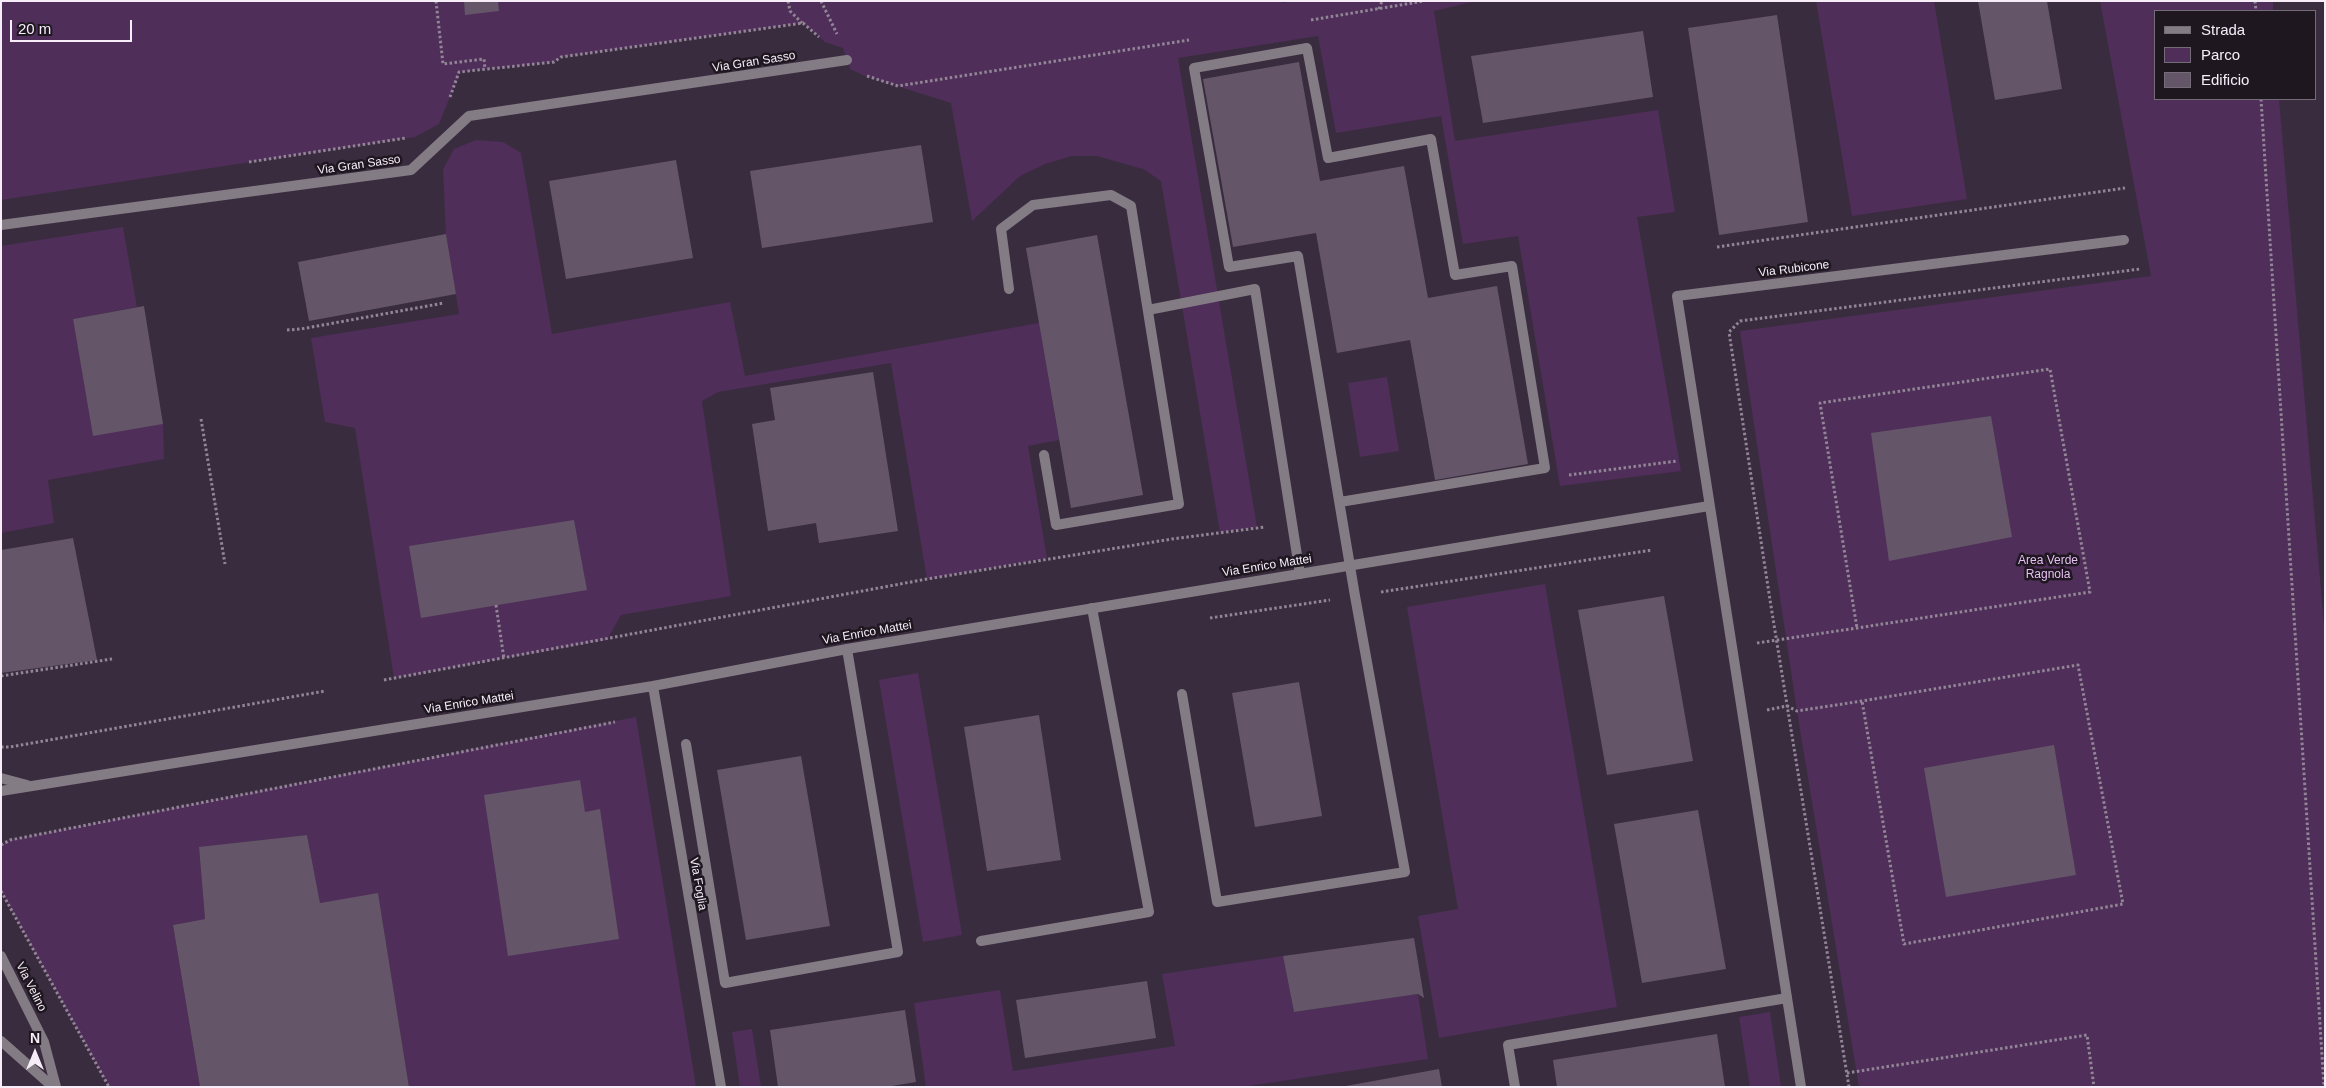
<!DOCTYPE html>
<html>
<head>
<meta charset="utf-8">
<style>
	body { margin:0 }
	#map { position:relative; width:2326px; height:1088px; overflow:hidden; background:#3a2c3f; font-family:Arial,sans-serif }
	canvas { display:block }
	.frame { position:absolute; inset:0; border:2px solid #f6edf9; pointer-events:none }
	.legend { position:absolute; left:2154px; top:10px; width:162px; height:90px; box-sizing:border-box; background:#1e1720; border:1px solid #746d77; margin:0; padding:6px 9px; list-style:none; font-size:15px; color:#f6edf9 }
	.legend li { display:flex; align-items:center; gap:10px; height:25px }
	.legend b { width:25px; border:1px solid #746d77 }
	.north { position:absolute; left:10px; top:1028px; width:50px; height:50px; -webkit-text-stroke:4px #1e1720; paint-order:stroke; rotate:0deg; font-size:14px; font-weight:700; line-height:20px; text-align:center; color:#f6edf9 }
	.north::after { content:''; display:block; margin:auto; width:18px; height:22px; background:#f6edf9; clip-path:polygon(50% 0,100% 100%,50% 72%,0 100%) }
	.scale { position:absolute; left:10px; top:20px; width:122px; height:22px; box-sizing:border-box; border:2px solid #f6edf9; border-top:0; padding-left:6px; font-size:15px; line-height:18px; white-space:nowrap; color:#f6edf9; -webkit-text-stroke:4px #1e1720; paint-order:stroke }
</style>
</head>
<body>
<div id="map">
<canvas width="2326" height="1088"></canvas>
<div class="frame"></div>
<ul class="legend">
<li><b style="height:6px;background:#837c85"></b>Strada</li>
<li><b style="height:14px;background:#4f2e59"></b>Parco</li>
<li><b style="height:14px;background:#645569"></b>Edificio</li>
</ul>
<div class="north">N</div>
<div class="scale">20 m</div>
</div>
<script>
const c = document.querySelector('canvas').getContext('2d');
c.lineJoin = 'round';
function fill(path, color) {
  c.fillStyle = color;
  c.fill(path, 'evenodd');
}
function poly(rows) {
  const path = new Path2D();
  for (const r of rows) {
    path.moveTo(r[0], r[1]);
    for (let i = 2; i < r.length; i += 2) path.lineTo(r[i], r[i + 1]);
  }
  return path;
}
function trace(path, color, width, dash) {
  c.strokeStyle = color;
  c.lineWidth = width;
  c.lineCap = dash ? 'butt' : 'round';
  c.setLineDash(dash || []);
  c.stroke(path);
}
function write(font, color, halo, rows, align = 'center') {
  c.font = font + ' Arial,sans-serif';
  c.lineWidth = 5;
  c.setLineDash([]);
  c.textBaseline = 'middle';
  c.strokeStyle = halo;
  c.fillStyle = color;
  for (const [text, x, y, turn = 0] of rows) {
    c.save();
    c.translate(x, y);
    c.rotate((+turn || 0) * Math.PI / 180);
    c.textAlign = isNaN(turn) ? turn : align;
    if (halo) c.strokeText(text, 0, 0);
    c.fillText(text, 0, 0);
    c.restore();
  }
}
fill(poly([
	[1,1,1282,1,1282,3,1296,1,1476,1,1434,11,1455,141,1658,110,1675,212,1637,217,1681,471,1560,486,1518,236,1463,244,1441,116,1336,133,1318,36,1178,58,1257,527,1220,532,1161,181,1143,169,1097,156,1072,156,1045,164,1020,176,972,221,951,103,865,76,850,69,843,48,825,42,803,23,561,57,554,62,460,72,439,124,415,137,1,200],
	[1816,1,1934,1,1967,199,1852,216],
	[2100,1,2273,1,2273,11,2155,11,2155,99,2279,99,2325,638,2325,1087,1859,1087,1797,711,1740,331,2151,276],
	[476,140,503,142,521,153,552,334,730,302,745,376,1039,323,1059,440,1028,446,1047,558,927,579,891,363,718,392,702,401,731,596,621,615,607,640,394,678,355,428,325,422,311,338,459,314,446,234,443,169,454,149],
	[123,227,137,307,73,319,93,435,163,424,164,459,48,480,54,523,1,533,1,246],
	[1387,377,1399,451,1360,457,1348,383],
	[1545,584,1617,1007,1439,1038,1418,916,1458,909,1407,607],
	[918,673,962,935,923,942,879,680],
	[636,717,696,1087,409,1087,378,894,320,903,307,835,199,848,205,919,173,925,200,1087,109,1087,1,891,1,845,10,840],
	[1283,956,1294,1012,1418,994,1428,1059,1242,1087,926,1087,914,1003,1000,990,1013,1071,1175,1046,1162,974],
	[1770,1012,1781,1087,1750,1087,1739,1017],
	[752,1029,761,1087,740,1087,732,1032]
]), '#4f2e59');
fill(poly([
	[464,1,498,1,499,11,465,15],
	[1978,1,2047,1,2062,89,1995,100],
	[1777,15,1808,222,1719,235,1688,28],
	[1643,31,1653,97,1483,123,1471,56],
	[1299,62,1320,181,1404,166,1428,298,1497,286,1528,464,1435,480,1410,340,1337,353,1316,233,1233,247,1203,79],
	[921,145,933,222,762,248,750,171],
	[676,160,693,258,566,279,549,181],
	[446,234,456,294,309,321,298,262],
	[1097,235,1143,495,1071,508,1026,248],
	[144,306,163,424,93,436,73,319],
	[873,372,898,531,819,543,816,523,768,531,752,424,775,420,770,388],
	[1991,416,2012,537,1889,561,1871,433],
	[574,520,587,590,421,618,409,546],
	[73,538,97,660,1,673,1,550],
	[1664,596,1693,761,1607,775,1578,610],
	[1299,682,1322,816,1255,827,1232,693],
	[1039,715,1061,860,987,871,964,727],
	[2054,745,2076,875,1946,897,1924,768],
	[801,756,830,926,746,940,717,770],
	[580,780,585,812,600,809,619,939,508,956,484,795],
	[1698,810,1726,969,1642,983,1614,824],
	[307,835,320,903,378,893,409,1087,200,1087,173,925,205,919,199,847],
	[1414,938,1424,998,1418,994,1294,1012,1283,956],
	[1147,981,1156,1038,1025,1058,1016,1000],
	[905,1010,916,1082,886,1087,778,1087,770,1030],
	[1717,1034,1725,1087,1557,1087,1553,1060],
	[1439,1069,1442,1087,1347,1087,1346,1086]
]), '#645569');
trace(poly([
	[436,1,443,64,484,59,485,69],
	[788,1,790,11,802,23],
	[821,1,837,34],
	[2255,1,2256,11],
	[1379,9,1382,1],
	[1311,20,1424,1],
	[867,76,898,86,1189,40],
	[450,97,459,72,554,62,561,57,803,23,819,37],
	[2261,99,2324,1087],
	[249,162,406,138],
	[1717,247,2125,188],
	[287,330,301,329,444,303],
	[201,419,225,564],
	[1569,475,1677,461],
	[1381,592,1652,550],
	[496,605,504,659],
	[1210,618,1330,600],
	[1757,643,1857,628,2090,592,2050,369,1820,403,1857,628],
	[1,676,112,659],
	[384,680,927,579,1172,539,1265,527],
	[1767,710,1787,706,1797,711,1862,701,2078,665,2123,904,1904,944,1862,701],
	[1,747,10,747,325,691],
	[1,845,10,840,615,722],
	[1,891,109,1087],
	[1847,1073,2087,1035,2094,1087],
	[1849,1087,1770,600,1729,332,1740,321,2140,269]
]), '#928696', 3, [2.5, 2.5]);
trace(poly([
	[1,225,411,170,469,116,847,60],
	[1009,289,1001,229,1033,205,1111,195,1131,206,1179,504,1056,525,1044,455],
	[1148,310,1255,289,1300,574],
	[1182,694,1217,902,1405,872,1355,596,1298,256,1229,267,1194,68,1307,48,1328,158,1431,139,1455,275,1512,266,1545,468,1340,502],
	[686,744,725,983,898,952,847,649],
	[981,941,1149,912,1092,608],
	[1515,1087,1508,1045,1787,998]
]), '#837c85', 10);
trace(poly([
	[653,686,721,1087],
	[1,778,27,785],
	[1,791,653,686,847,649,1709,506],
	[1801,1087,1677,296,2124,240]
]), '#837c85', 10);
trace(poly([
	[1,956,44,1042,56,1087],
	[1,1041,53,1087]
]), '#837c85', 10);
write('12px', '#f6edf9', '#1e1720', [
	["Via Gran Sasso",754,62,-9],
	["Via Gran Sasso",359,165,-8],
	["Via Rubicone",1794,269,-7],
	["Via Enrico Mattei",1267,566,-9],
	["Via Enrico Mattei",867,633,-10],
	["Via Enrico Mattei",469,703,-9],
	["Via Foglia",698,884,80],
	["Via Velino",31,987,63]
]);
write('12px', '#e7bff4', '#1e1720', [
	["Area Verde",2048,561],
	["Ragnola",2048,575]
]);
</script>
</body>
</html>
